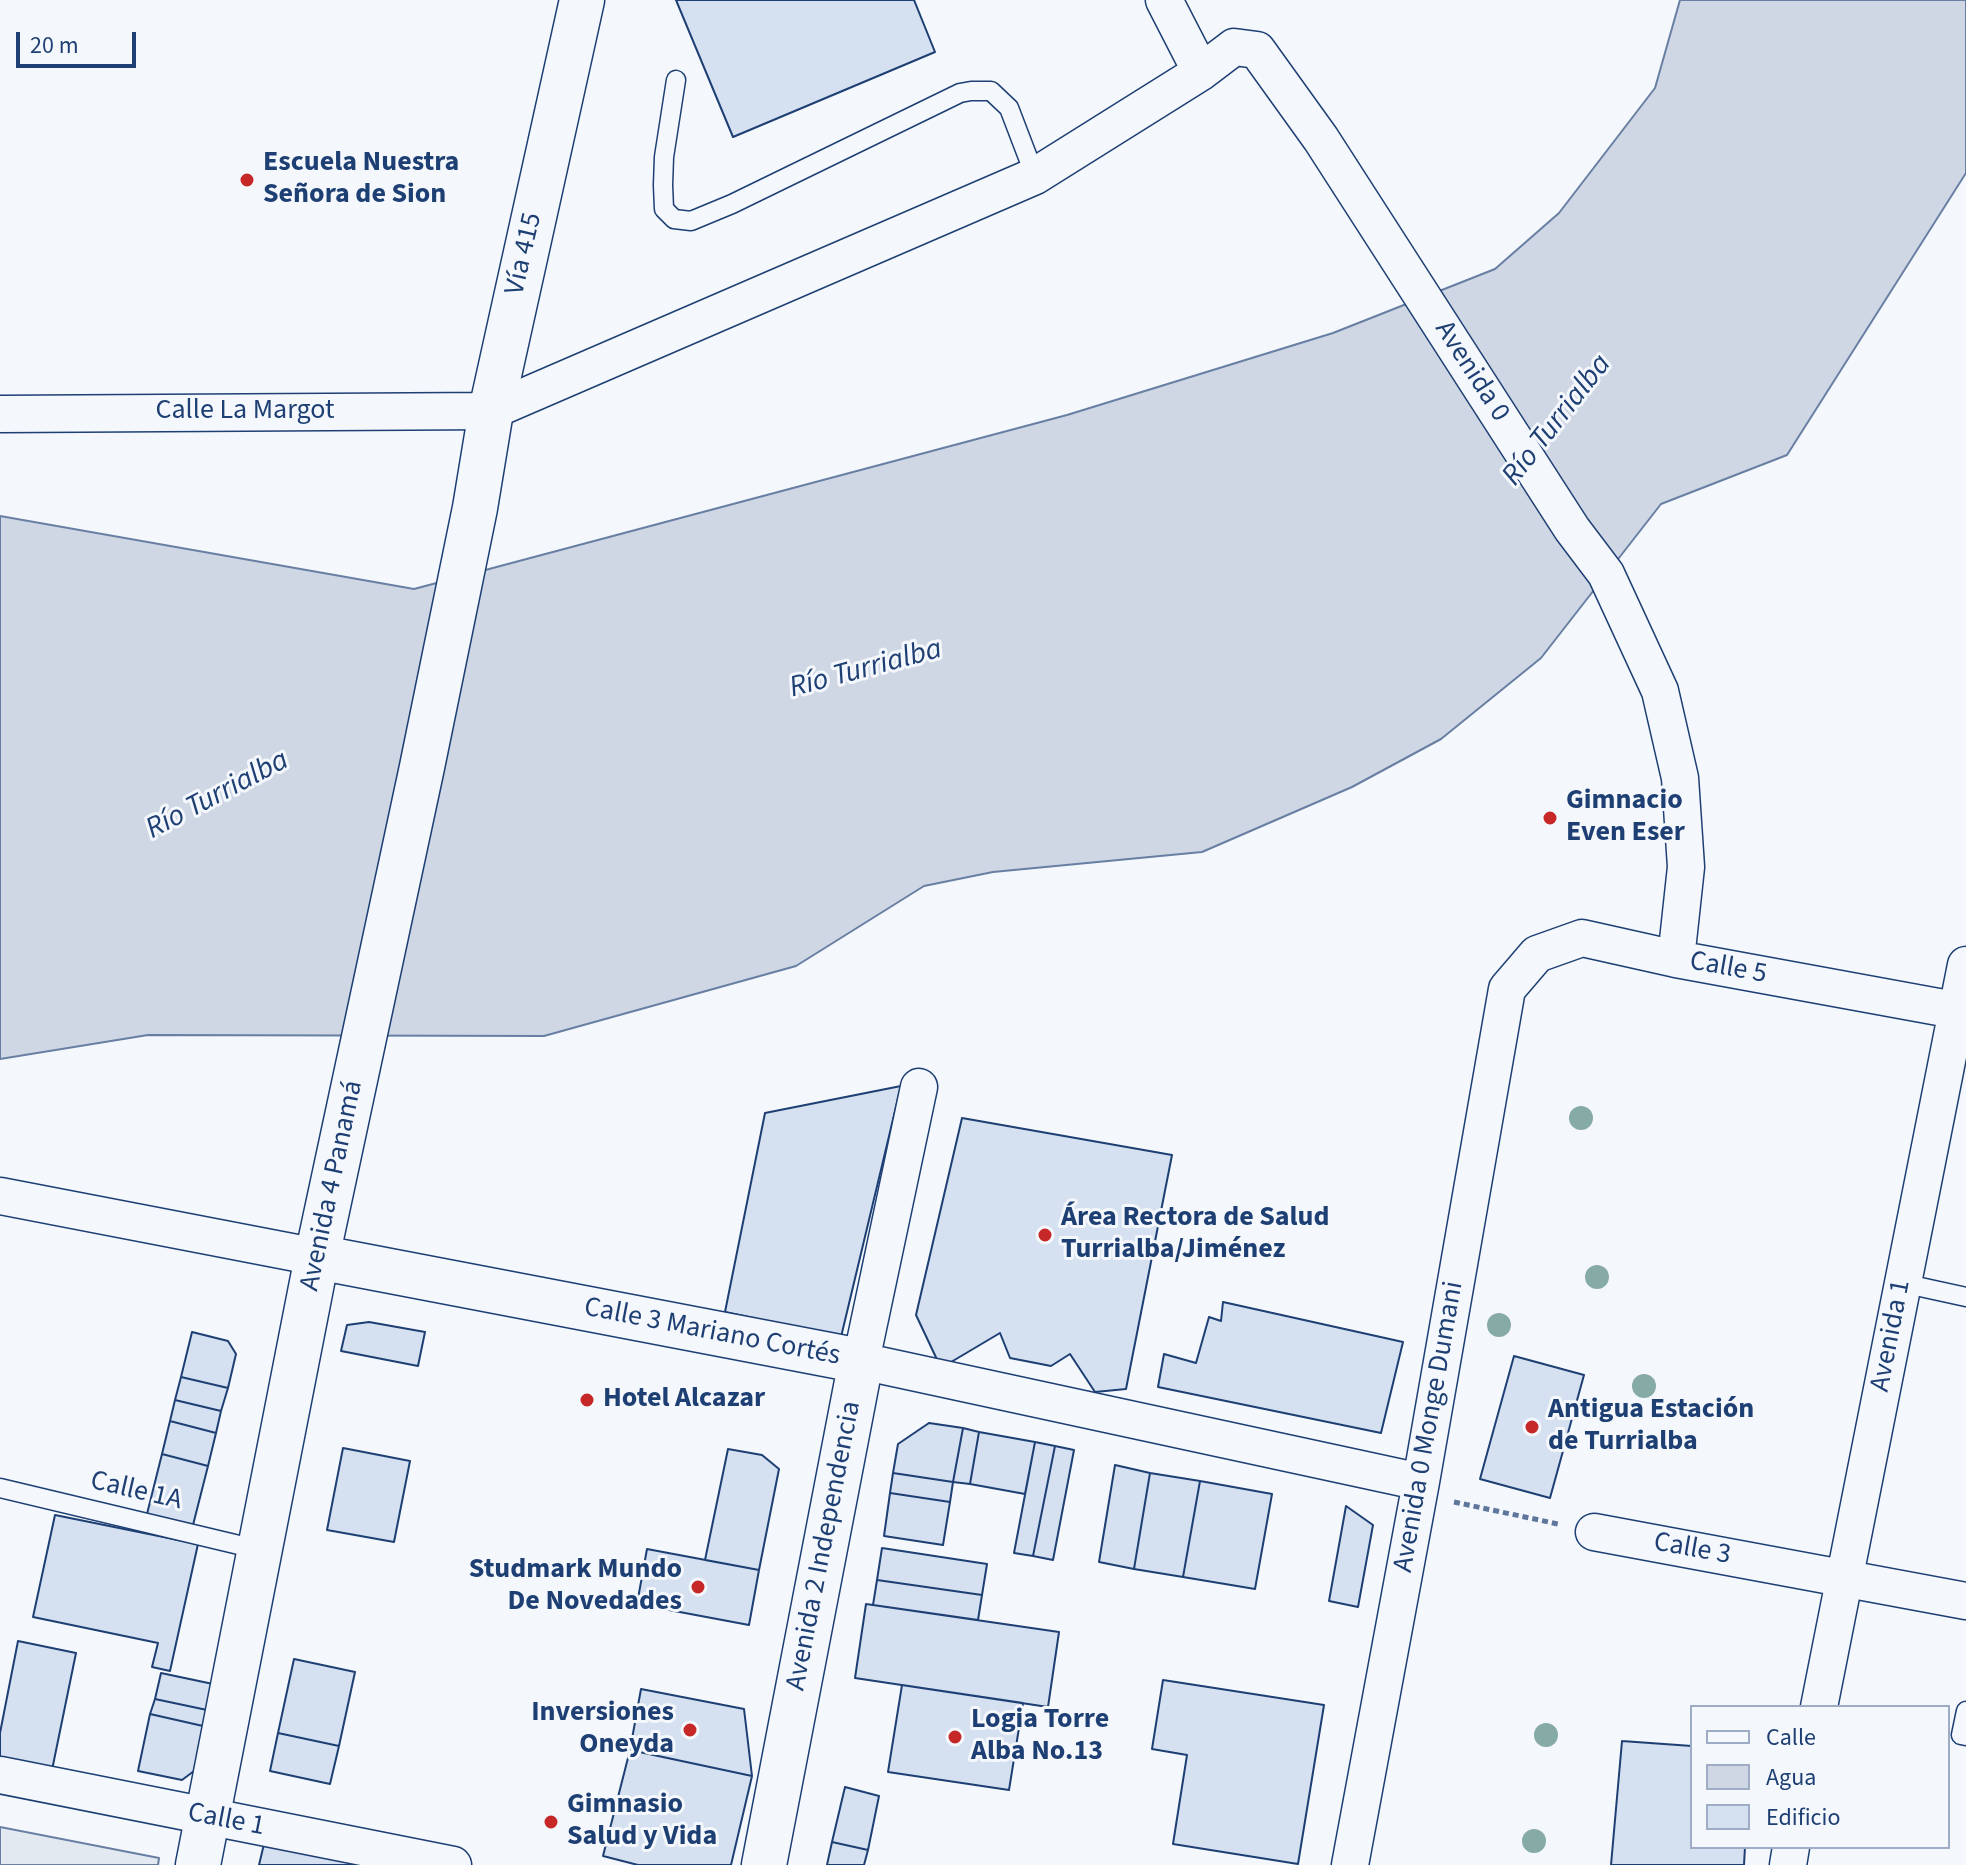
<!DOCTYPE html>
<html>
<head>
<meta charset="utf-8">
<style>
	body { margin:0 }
	#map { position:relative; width:1966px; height:1865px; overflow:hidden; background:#f4f7fb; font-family:"Source Sans 3",sans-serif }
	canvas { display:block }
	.legend { position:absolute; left:1690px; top:1705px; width:260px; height:144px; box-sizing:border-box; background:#f4f7fb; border:2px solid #9eadc5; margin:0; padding:10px 14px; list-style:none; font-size:24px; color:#1d3f73 }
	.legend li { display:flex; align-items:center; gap:16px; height:40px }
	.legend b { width:40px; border:2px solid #9eadc5 }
	.scale { position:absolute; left:16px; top:32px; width:120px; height:36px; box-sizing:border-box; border:4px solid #1d3f73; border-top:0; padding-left:10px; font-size:24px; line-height:28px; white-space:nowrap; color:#1d3f73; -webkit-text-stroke:6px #f4f7fb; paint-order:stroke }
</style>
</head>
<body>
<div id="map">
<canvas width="1966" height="1865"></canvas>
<ul class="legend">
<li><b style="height:10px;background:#f4f7fb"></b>Calle</li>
<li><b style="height:22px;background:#cfd7e4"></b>Agua</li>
<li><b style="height:22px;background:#d5e0f0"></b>Edificio</li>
</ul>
<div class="scale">20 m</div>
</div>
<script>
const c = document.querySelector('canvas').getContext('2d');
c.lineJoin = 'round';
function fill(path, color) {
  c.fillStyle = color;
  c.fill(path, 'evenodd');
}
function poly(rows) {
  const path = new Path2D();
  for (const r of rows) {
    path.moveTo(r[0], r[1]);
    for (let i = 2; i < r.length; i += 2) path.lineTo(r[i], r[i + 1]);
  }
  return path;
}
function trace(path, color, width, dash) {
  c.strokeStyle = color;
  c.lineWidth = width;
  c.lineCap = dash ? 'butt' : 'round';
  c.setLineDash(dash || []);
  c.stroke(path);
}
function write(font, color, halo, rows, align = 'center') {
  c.font = font + ' "Source Sans 3",sans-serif';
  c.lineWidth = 6;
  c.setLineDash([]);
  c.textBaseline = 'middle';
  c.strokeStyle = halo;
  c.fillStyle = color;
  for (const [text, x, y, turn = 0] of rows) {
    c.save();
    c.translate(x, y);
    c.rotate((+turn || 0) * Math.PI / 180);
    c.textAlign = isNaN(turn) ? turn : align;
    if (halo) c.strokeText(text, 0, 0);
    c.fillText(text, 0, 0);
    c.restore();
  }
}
const green = poly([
	[0,1827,159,1858,158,1865,0,1865,0,1827]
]);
fill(green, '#e3e9f0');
trace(green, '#687fa3', 2);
const water = poly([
	[1680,0,1966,0,1966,173,1787,455,1661,504,1541,658,1441,739,1352,787,1202,852,993,872,924,886,796,966,544,1036,148,1035,0,1059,0,516,414,589,1067,415,1333,333,1495,269,1559,213,1655,88,1680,0]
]);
fill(water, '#cfd7e4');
trace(water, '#687fa3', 2);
const building = poly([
	[676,0,914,0,935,52,733,137,676,0],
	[901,1086,841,1337,725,1312,765,1113,901,1086],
	[962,1118,1172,1155,1126,1389,1095,1392,1070,1354,1051,1366,1010,1358,1000,1333,941,1368,916,1315,962,1118],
	[1223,1302,1403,1342,1381,1433,1158,1387,1164,1354,1196,1363,1209,1317,1221,1321,1223,1302],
	[369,1322,425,1332,418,1366,341,1351,347,1325,369,1322],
	[192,1332,228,1341,236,1354,228,1388,181,1377,192,1332],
	[1514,1356,1584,1375,1550,1498,1480,1479,1514,1356],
	[181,1377,228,1388,221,1411,175,1400,181,1377],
	[175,1400,221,1411,216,1433,170,1421,175,1400],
	[170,1421,216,1433,208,1466,162,1454,170,1421],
	[929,1423,963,1428,953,1482,893,1473,898,1444,929,1423],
	[963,1428,979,1432,970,1484,953,1482,963,1428],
	[979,1432,1035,1442,1025,1494,970,1484,979,1432],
	[1035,1442,1055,1446,1033,1556,1014,1553,1035,1442],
	[1055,1446,1074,1450,1053,1560,1033,1556,1055,1446],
	[343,1448,410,1461,394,1542,327,1530,343,1448],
	[728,1449,762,1455,779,1469,759,1570,705,1560,728,1449],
	[162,1454,208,1466,193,1525,147,1514,162,1454],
	[1115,1465,1150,1473,1134,1569,1099,1562,1115,1465],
	[893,1473,953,1482,950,1502,890,1493,893,1473],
	[1150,1473,1200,1481,1183,1577,1134,1569,1150,1473],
	[1200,1481,1272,1494,1255,1589,1183,1577,1200,1481],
	[890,1493,950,1502,943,1545,884,1536,890,1493],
	[1346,1506,1373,1525,1358,1607,1329,1601,1346,1506],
	[55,1515,198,1544,170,1671,152,1667,158,1643,33,1617,55,1515],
	[882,1548,987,1564,982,1595,877,1580,882,1548],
	[647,1549,759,1570,749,1625,637,1604,647,1549],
	[877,1580,982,1595,978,1620,873,1605,877,1580],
	[866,1604,1059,1632,1048,1707,855,1678,866,1604],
	[18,1641,76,1653,52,1770,0,1759,0,1733,18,1641],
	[294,1659,355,1672,339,1746,278,1733,294,1659],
	[161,1673,213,1684,207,1710,155,1699,161,1673],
	[1163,1680,1324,1705,1298,1864,1173,1844,1187,1755,1152,1749,1163,1680],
	[902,1685,1023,1703,1009,1790,888,1772,902,1685],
	[641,1689,744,1709,752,1776,630,1750,641,1689],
	[155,1699,207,1710,203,1726,150,1714,155,1699],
	[150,1714,203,1726,194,1771,182,1780,138,1771,150,1714],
	[278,1733,339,1746,330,1784,270,1771,278,1733],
	[1622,1741,1692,1746,1692,1847,1745,1847,1744,1865,1611,1865,1622,1741],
	[630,1750,752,1776,731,1865,638,1865,603,1856,630,1750],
	[845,1787,879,1796,868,1850,832,1842,845,1787],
	[832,1842,868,1850,864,1865,827,1865,832,1842],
	[264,1844,369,1865,259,1865,264,1844]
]);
fill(building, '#d5e0f0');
trace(building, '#1d3f73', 2);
const lane = poly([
	[676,80,664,157,663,185,664,209,674,219,691,221,732,204,960,93,971,91,991,91,1009,108,1035,176],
	[1902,1283,1966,1297],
	[0,1488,260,1550],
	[1966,1711,1961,1735,1966,1736]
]);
const street = poly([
	[1164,0,1201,72],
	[0,414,491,411,1035,176,1201,72,1234,47,1257,50,1321,139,1572,529,1606,574,1660,691,1680,778,1686,867,1676,959],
	[919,1087,861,1361,1421,1482],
	[0,1196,317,1257],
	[1594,1532,1966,1601],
	[1819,1707,1966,965],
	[0,1775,453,1865],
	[1350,1865,1421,1482,1507,989,1537,954,1582,938,1676,959,1966,1012],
	[1788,1865,1791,1847]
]);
const secondary = poly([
	[317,1257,861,1361,764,1865],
	[198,1865,317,1257,422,767,475,508,491,411,582,0]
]);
trace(lane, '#1d3f73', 21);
trace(street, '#1d3f73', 39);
trace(secondary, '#1d3f73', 47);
trace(poly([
	[1454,1502,1558,1524]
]), '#5e769c', 5, [6, 4]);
trace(lane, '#f4f7fb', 18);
trace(street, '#f4f7fb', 36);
trace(secondary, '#f4f7fb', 44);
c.fillStyle = '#86aba6';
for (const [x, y] of [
	[1581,1118],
	[1597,1277],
	[1499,1325],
	[1644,1386],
	[1546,1735],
	[1534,1841]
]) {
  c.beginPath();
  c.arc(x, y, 12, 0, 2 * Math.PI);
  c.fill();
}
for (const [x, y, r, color] of [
	[247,180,8,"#c62828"],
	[1550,818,8,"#c62828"],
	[1045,1235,8,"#c62828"],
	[587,1400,8,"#c62828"],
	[1532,1427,8,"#c62828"],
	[698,1587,8,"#c62828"],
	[690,1730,8,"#c62828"],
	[955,1737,8,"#c62828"],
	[551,1822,8,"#c62828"]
]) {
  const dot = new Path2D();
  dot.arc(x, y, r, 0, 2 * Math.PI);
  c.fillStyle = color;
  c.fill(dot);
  trace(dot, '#f4f7fb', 3);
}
write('bold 28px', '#1d3f73', '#f4f7fb', [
	["Escuela Nuestra",263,164],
	["Señora de Sion",263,196],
	["Gimnacio",1566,802],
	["Even Eser",1566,834],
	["Área Rectora de Salud",1061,1219],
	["Turrialba/Jiménez",1061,1251],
	["Hotel Alcazar",603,1400],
	["Antigua Estación",1548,1411],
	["de Turrialba",1548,1443],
	["Studmark Mundo",682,1571,"right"],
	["De Novedades",682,1603,"right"],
	["Inversiones",674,1714,"right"],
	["Oneyda",674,1746,"right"],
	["Logia Torre",971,1721],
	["Alba No.13",971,1753],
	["Gimnasio",567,1806],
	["Salud y Vida",567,1838]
], 'left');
write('28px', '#1d3f73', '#f4f7fb', [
	["Vía 415",525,254,-77],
	["Avenida 0",1471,372,57],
	["Calle La Margot",245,412],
	["Calle 5",1728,969,10],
	["Avenida 4 Panamá",333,1186,-78],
	["Calle 3 Mariano Cortés",712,1333,11],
	["Avenida 1",1892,1336,-79],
	["Avenida 0 Monge Dumani",1430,1427,-80],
	["Calle 1A",136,1492,13],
	["Avenida 2 Independencia",825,1546,-79],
	["Calle 3",1692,1550,10],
	["Calle 1",226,1821,11]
]);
write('italic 30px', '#1d3f73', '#f4f7fb', [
	["Río Turrialba",1558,421,-52],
	["Río Turrialba",866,670,-15],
	["Río Turrialba",218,796,-28]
]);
</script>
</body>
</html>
